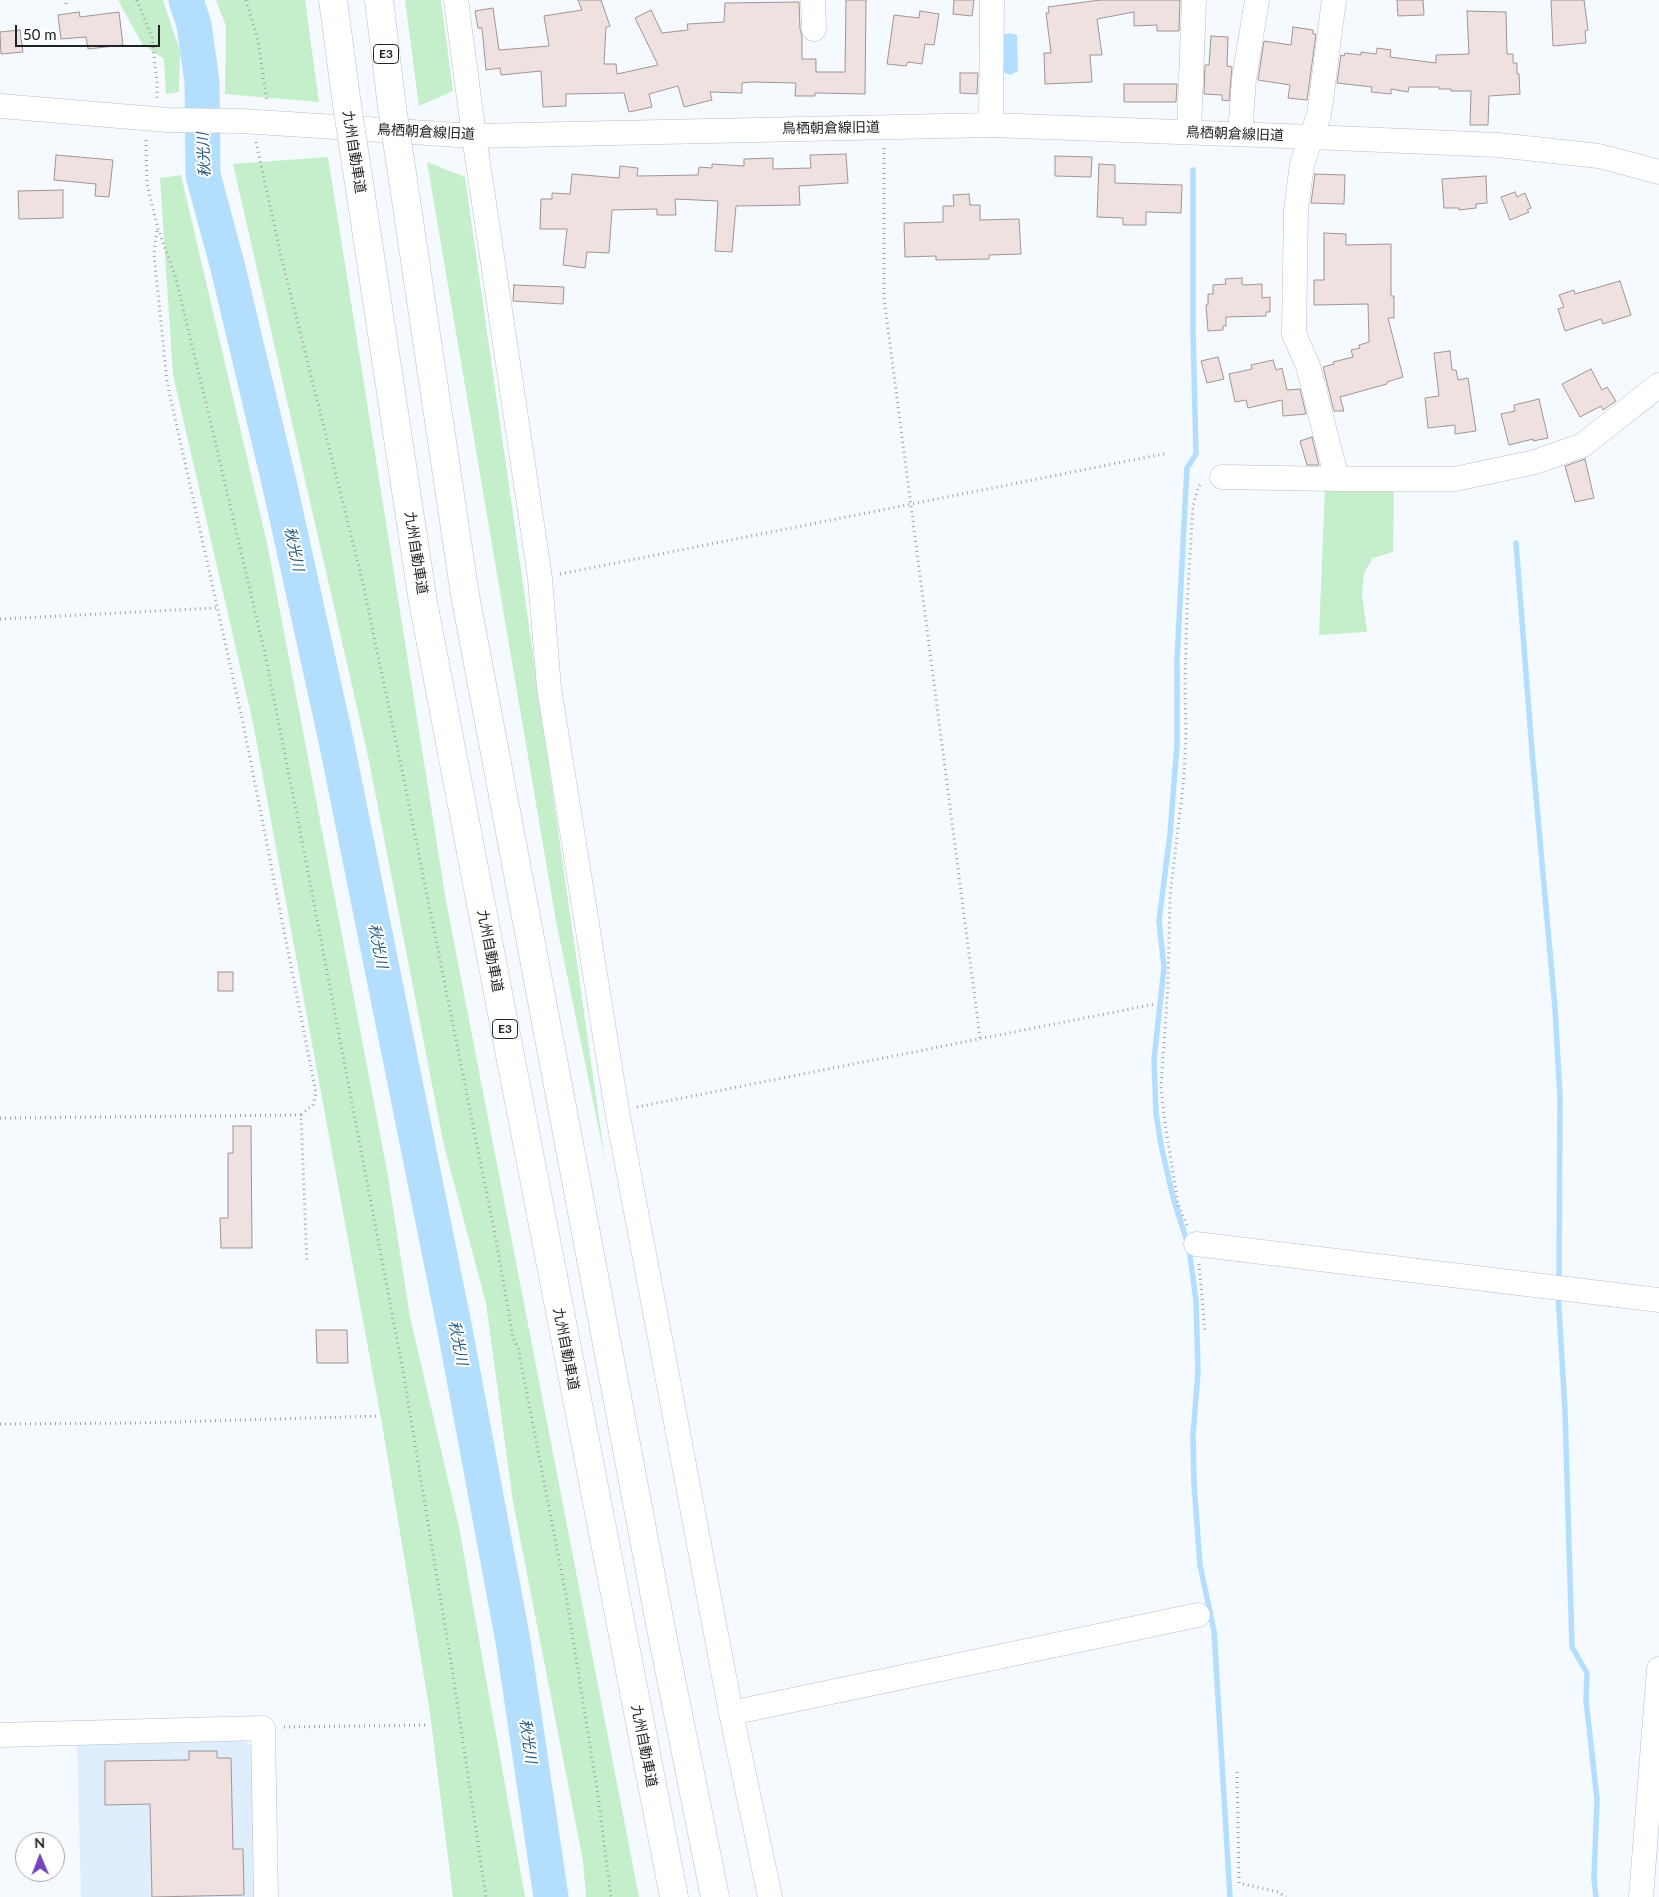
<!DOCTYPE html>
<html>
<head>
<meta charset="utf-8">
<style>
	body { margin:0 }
	#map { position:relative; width:1659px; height:1897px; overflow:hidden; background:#f4faff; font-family:Lato,sans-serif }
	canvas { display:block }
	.north { position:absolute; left:15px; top:1832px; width:50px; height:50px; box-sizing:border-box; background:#fff; border:1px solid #a6a7a8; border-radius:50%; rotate:359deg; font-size:14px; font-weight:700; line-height:20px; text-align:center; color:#202326 }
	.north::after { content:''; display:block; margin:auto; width:18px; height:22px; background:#7543bb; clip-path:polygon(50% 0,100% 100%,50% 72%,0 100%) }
	.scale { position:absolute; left:15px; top:25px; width:145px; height:22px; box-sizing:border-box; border:2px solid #202326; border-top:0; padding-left:6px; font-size:15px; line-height:18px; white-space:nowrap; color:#202326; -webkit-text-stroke:4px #fff; paint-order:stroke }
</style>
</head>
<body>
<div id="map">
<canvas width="1659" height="1897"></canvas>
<div class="north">N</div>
<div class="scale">50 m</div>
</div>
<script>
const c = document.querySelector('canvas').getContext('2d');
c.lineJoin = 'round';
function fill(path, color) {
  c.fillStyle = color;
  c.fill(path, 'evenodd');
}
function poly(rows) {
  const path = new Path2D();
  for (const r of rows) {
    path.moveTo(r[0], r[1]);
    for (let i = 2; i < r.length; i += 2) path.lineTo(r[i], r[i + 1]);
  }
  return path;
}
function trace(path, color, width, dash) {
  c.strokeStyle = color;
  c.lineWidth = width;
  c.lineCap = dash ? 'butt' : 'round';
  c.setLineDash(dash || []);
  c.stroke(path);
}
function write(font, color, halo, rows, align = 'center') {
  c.font = font + ' Lato,"Noto Sans JP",sans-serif';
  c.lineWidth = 4;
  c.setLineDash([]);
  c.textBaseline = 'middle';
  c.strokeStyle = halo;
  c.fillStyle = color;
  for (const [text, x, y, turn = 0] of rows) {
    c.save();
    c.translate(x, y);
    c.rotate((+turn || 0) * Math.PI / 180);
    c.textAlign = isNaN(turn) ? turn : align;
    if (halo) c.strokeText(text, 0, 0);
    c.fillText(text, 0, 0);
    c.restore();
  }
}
fill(poly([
	[242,1738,253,1748,256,1897,81,1897,77,1744]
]), '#dfeefc');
fill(poly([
	[118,0,163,0,180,51,179,92,166,94,164,59,142,44],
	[216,0,305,0,319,102,225,94,226,26],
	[405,0,441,0,453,91,419,106],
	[328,157,446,901,639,1897,586,1897,583,1861,513,1502,486,1303,444,1146,368,756,233,164],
	[427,162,465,177,605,1160,556,921],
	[181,175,267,543,388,1176,410,1317,459,1527,525,1897,453,1897,430,1713,382,1424,253,723,173,375,160,178],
	[1394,487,1393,552,1373,558,1364,573,1362,594,1367,632,1319,635,1325,488]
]), '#c5efca');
fill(poly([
	[1010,33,1017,35,1018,71,1010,75,1001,71,1002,35]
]), '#b4defe');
trace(poly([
	[1193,170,1193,331,1196,454,1187,468,1186,486,1177,661,1177,745,1170,834,1159,921,1164,967,1154,1060,1156,1113,1161,1145,1173,1197,1189,1248,1196,1301,1198,1372,1193,1435,1194,1484,1200,1565,1214,1631,1230,1897],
	[1516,543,1532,751,1555,1008,1560,1097,1559,1281],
	[1558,1293,1565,1411,1572,1647,1587,1673,1586,1700,1597,1799,1594,1879,1596,1897]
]), '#b4defe', 5.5);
trace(poly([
	[186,0,194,25,202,82,203,175,227,264,279,482,337,745,455,1330,513,1641,551,1897]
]), '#b4defe', 35);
const building = poly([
	[578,0,601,0,610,26,606,27,604,64,616,64,617,74,658,65,635,18,651,10,662,33,688,30,687,24,724,22,725,3,799,2,800,29,802,36,802,59,816,59,816,72,845,72,846,0,866,0,865,94,815,93,815,96,795,96,796,83,752,82,742,83,742,93,710,92,712,100,684,107,678,86,649,94,652,107,629,112,624,93,566,94,566,106,543,107,541,71,501,75,500,68,486,70,482,28,478,28,475,11,493,8,499,50,549,46,544,16,582,10,578,0],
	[954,0,974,0,972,16,953,14,954,0],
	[1100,0,1180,0,1179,31,1157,31,1157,25,1134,26,1134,12,1097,19,1102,55,1090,55,1092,82,1045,84,1044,53,1051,53,1046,13,1049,13,1048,7,1100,0],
	[1397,0,1423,0,1424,15,1398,16,1397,0],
	[1551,0,1584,0,1588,30,1585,31,1586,43,1553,46,1551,0],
	[920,11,939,14,934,45,925,44,922,64,908,62,906,66,887,64,894,15,919,18,920,11],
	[1467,11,1506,12,1507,54,1513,54,1513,63,1517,63,1517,74,1519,74,1520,94,1489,96,1488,125,1470,125,1471,91,1451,91,1451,89,1439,89,1439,87,1409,87,1408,92,1391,89,1391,94,1371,92,1372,87,1337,83,1341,55,1344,56,1345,53,1361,55,1361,52,1376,54,1377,48,1391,50,1390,57,1436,63,1436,55,1469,54,1467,11],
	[79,12,80,17,119,12,123,45,88,49,86,37,61,39,58,15,79,12],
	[1293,27,1313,30,1313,34,1316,34,1307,100,1288,98,1290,85,1258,80,1264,41,1291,45,1293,27],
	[20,30,23,52,1,54,0,32,20,30],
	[1211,36,1228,37,1227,66,1232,67,1229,101,1222,100,1222,95,1204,94,1205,65,1209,65,1211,36],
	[960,73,978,73,977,94,960,93,960,73],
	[1124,84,1177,84,1176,102,1124,102,1124,84],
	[846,154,848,183,799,186,800,205,736,206,732,252,715,251,718,201,675,199,676,215,657,215,657,209,612,210,609,253,587,252,585,268,563,265,567,229,540,229,541,199,552,199,552,193,570,194,572,174,619,178,620,166,638,168,637,176,698,175,699,167,712,168,712,164,744,166,744,159,773,158,773,169,811,168,810,155,846,154],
	[56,155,113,160,109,197,95,196,96,184,54,180,56,155],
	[1055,156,1092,157,1091,177,1055,176,1055,156],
	[1099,164,1115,165,1115,183,1182,185,1181,213,1146,212,1146,225,1123,225,1123,218,1097,217,1099,164],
	[1315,174,1345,175,1344,204,1311,203,1315,174],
	[1486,176,1487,203,1476,204,1476,208,1459,210,1459,208,1444,208,1442,179,1486,176],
	[63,190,63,218,19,219,18,191,63,190],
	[1515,192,1517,197,1525,193,1531,208,1527,210,1529,212,1510,220,1501,197,1515,192],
	[969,194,970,205,980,205,980,220,1019,219,1021,254,989,255,989,259,936,260,936,256,905,257,904,223,943,222,943,206,954,206,953,195,969,194],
	[1324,233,1346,234,1346,245,1391,244,1391,296,1394,296,1394,318,1388,318,1403,377,1387,382,1387,384,1340,397,1344,411,1334,411,1323,367,1334,364,1333,362,1353,357,1351,350,1360,348,1359,345,1369,342,1368,304,1314,305,1314,280,1324,280,1324,233],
	[1242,278,1242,284,1245,285,1262,284,1262,298,1270,297,1270,312,1266,312,1266,316,1226,317,1226,326,1223,326,1223,330,1208,331,1206,305,1208,305,1208,294,1213,294,1213,285,1226,284,1225,279,1242,278],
	[1620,281,1631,315,1603,324,1601,319,1565,331,1558,309,1564,307,1559,295,1574,290,1575,294,1620,281],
	[514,285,564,287,563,304,513,301,514,285],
	[1450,351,1452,370,1456,370,1458,380,1468,378,1476,431,1455,434,1455,425,1428,428,1425,398,1439,396,1434,353,1450,351],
	[1218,357,1224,379,1207,383,1201,361,1218,357],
	[1273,360,1276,370,1282,368,1287,390,1300,389,1306,414,1283,416,1282,400,1248,408,1246,400,1235,402,1229,374,1252,369,1251,365,1273,360],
	[1591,369,1602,390,1607,387,1616,401,1603,410,1601,406,1580,417,1562,384,1591,369],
	[1539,399,1548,438,1533,441,1533,439,1509,445,1501,414,1515,411,1514,405,1539,399],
	[1312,437,1319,465,1307,465,1300,441,1312,437],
	[1585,459,1594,498,1575,502,1565,466,1585,459],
	[218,972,233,972,233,991,218,991,218,972],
	[233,1126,251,1126,252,1248,221,1248,220,1218,228,1218,228,1153,233,1153,233,1126],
	[316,1330,347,1330,348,1363,317,1363,316,1330],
	[189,1751,217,1751,217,1758,231,1758,233,1849,243,1849,244,1895,152,1897,150,1804,105,1805,105,1761,189,1760,189,1751]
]);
fill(building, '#eee1df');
trace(building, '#a09593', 1);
const minor = poly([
	[456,0,474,136,540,578,549,688,617,1111,731,1713,770,1897],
	[813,0,814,29],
	[1334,0,1319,115,1302,164,1296,210,1294,334,1308,366,1337,479],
	[0,106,167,120,242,121,474,136,991,125,1312,137,1498,145,1599,156,1659,172],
	[991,125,992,0],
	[1189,132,1194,0],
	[1240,134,1244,79,1257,0],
	[1222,477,1337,479,1455,479,1535,462,1583,445,1659,385],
	[1196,1244,1659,1300],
	[731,1713,1198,1615],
	[0,1735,263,1728,266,1897],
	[1641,1897,1659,1669]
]);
const highway = poly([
	[333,0,347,105],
	[379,0,392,107],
	[355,157,423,602,509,1050,674,1897],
	[400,160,465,595,662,1634,715,1897]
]);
trace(minor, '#b7c0c7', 25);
trace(highway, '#b7c0c7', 29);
trace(poly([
	[137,0,152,38,157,82,157,99],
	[246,0,258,41,267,102],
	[66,4,66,0],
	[146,140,147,184,158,229,175,275,207,407,265,654,304,851,403,1371,452,1668,486,1897],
	[256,142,281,256,362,579,403,775,496,1240,513,1338,518,1348,566,1595,598,1796,611,1897],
	[884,148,884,298,980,1038],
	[157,231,154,254,167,382,243,723,316,1093,313,1105,301,1115,307,1263],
	[560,574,1168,453],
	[0,619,216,608],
	[637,1107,1155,1004],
	[0,1118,301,1115],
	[1187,1225,1178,1204,1165,1123,1161,1087,1168,986,1170,896,1184,777,1186,735,1185,684,1187,606,1193,506,1198,487,1202,483],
	[1199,1264,1205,1331],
	[0,1424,138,1423,379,1416],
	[284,1727,429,1725],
	[1237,1772,1239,1883,1278,1892,1286,1897]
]), '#9da2a6', 3, [1, 4]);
trace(minor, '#fff', 24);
trace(highway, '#fff', 28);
const highwayBridge = poly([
	[347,105,355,157],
	[392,107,400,160]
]);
trace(highwayBridge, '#b7c0c7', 29, []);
trace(highwayBridge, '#fff', 28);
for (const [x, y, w] of [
	[386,54,25],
	[505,1029,25]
]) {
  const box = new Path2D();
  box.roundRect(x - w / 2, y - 9.5, w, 19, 4);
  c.fillStyle = '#fff';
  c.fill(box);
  trace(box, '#202326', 1);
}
write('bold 12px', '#202326', null, [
	["E3",386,54],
	["E3",505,1029]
]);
write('14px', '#202326', '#fff', [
	["鳥栖朝倉線旧道",831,128,-1],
	["鳥栖朝倉線旧道",426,132,3],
	["鳥栖朝倉線旧道",1235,134,2],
	["九州自動車道",354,152,81],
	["九州自動車道",416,553,81],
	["九州自動車道",490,951,79],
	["九州自動車道",566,1349,79],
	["九州自動車道",644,1746,79]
]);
write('italic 15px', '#1e597f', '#fff', [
	["秋光川",204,155,-93],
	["秋光川",294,549,78],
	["秋光川",378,946,79],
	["秋光川",458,1343,79],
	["秋光川",528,1741,82]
]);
</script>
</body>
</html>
